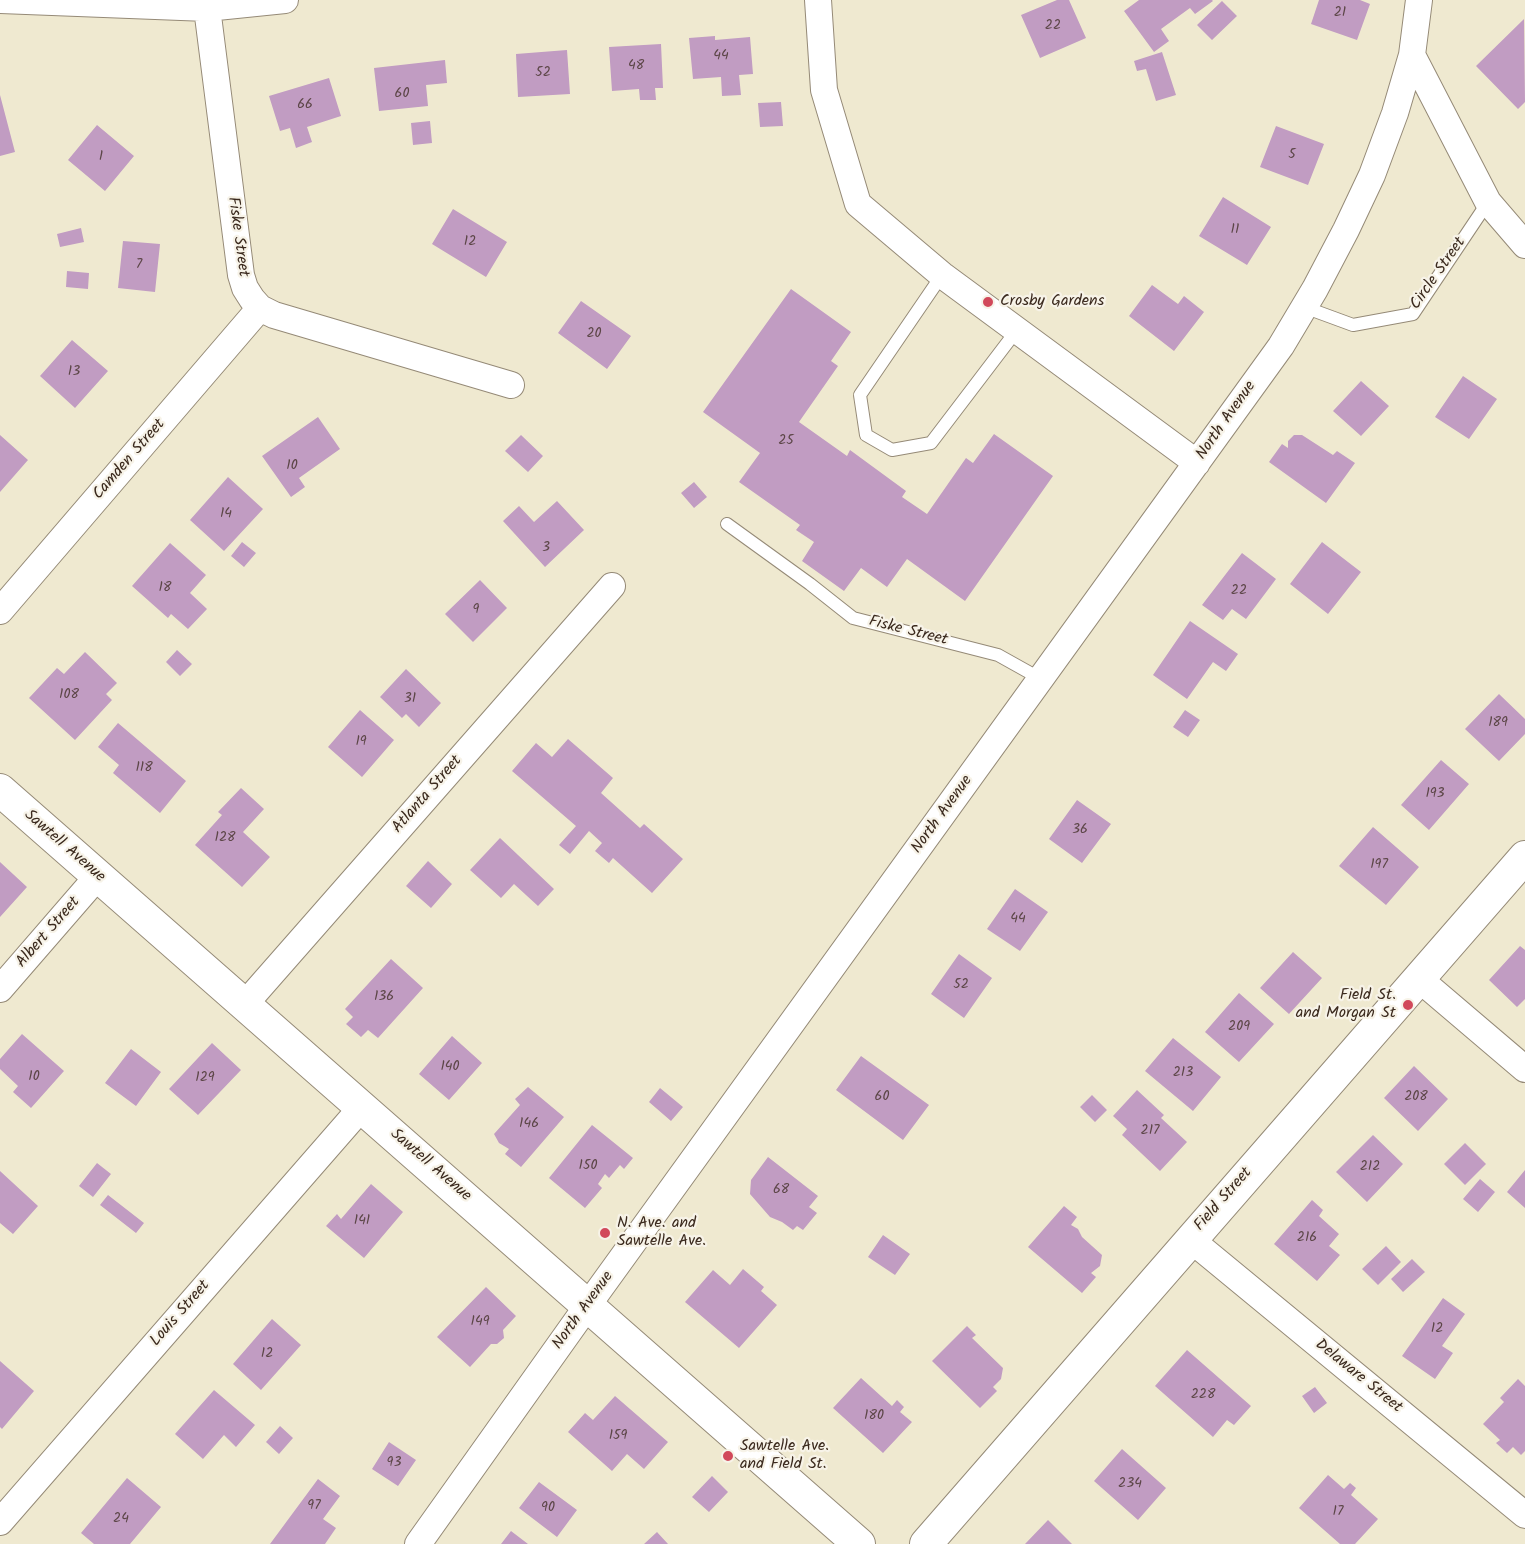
<!DOCTYPE html>
<html>
<head>
<meta charset="utf-8">
<style>
	body { margin:0 }
	canvas { display:block; background:#efe9d0 }
</style>
</head>
<body>
<canvas width="1525" height="1544"></canvas>
<script>
const c = document.querySelector('canvas').getContext('2d');
c.lineJoin = 'round';
function fill(path, color) {
  c.fillStyle = color;
  c.fill(path, 'evenodd');
}
function poly(rows) {
  const path = new Path2D();
  for (const r of rows) {
    path.moveTo(r[0], r[1]);
    for (let i = 2; i < r.length; i += 2) path.lineTo(r[i], r[i + 1]);
  }
  return path;
}
function trace(path, color, width, dash) {
  c.strokeStyle = color;
  c.lineWidth = width;
  c.lineCap = dash ? 'butt' : 'round';
  c.setLineDash(dash || []);
  c.stroke(path);
}
function write(font, color, halo, rows, align = 'center') {
  c.font = font + ' Kalam,sans-serif';
  c.lineWidth = 4.5;
  c.setLineDash([]);
  c.textBaseline = 'middle';
  c.strokeStyle = halo;
  c.fillStyle = color;
  for (const [text, x, y, turn = 0] of rows) {
    c.save();
    c.translate(x, y);
    c.rotate((+turn || 0) * Math.PI / 180);
    c.textAlign = isNaN(turn) ? turn : align;
    if (halo) c.strokeText(text, 0, 0);
    c.fillText(text, 0, 0);
    c.restore();
  }
}
fill(poly([
	[1057,0,1069,0,1086,38,1040,58,1021,15],
	[1139,0,1212,0,1213,1,1195,14,1190,8,1161,29,1169,41,1154,52,1124,11],
	[1319,0,1360,0,1370,4,1357,40,1311,24],
	[1222,1,1237,16,1212,40,1197,25],
	[1524,19,1525,102,1518,109,1476,66],
	[715,36,715,40,750,37,753,74,739,75,741,95,722,96,721,77,693,79,689,38],
	[661,44,663,88,655,88,656,100,640,100,639,89,612,91,609,47],
	[567,50,570,94,518,97,516,54],
	[1162,52,1176,95,1156,101,1146,69,1137,71,1134,61],
	[445,60,447,83,426,85,428,106,379,111,374,68],
	[329,78,341,116,307,127,312,142,296,148,290,128,280,131,269,96],
	[0,95,15,152,0,156],
	[781,102,783,126,760,127,758,103],
	[430,121,432,143,413,145,411,123],
	[97,125,134,156,105,191,68,160],
	[1276,126,1324,144,1308,185,1260,167],
	[1223,197,1271,227,1247,265,1199,236],
	[453,209,507,242,486,277,432,244],
	[81,228,84,242,60,247,57,234],
	[123,241,160,244,155,292,118,288],
	[67,271,89,273,88,289,66,287],
	[1152,285,1178,304,1184,296,1204,312,1174,351,1129,316],
	[791,289,851,332,831,361,838,366,799,422,847,456,850,450,906,491,902,497,927,514,966,458,973,463,994,434,1053,476,965,601,907,559,887,587,861,568,844,591,802,561,814,542,796,530,800,525,739,482,760,453,703,412],
	[581,301,631,336,607,369,558,333],
	[72,340,108,371,75,408,40,376],
	[1463,376,1497,399,1469,439,1435,417],
	[1361,381,1389,406,1361,436,1333,411],
	[318,417,340,449,299,478,305,487,291,497,262,456],
	[0,435,28,460,0,492],
	[521,435,543,456,528,472,505,451],
	[1294,435,1302,435,1333,455,1337,451,1355,463,1326,503,1269,462,1282,444,1288,448,1288,441],
	[228,477,263,509,224,551,190,520],
	[694,482,707,497,694,508,681,493],
	[557,501,584,530,545,567,503,521,519,506,534,522],
	[242,542,256,553,244,567,231,556],
	[1322,542,1361,572,1328,614,1290,584],
	[170,543,206,575,190,593,207,609,188,629,171,614,168,618,132,586],
	[1242,553,1276,579,1246,619,1232,609,1223,620,1202,605],
	[480,580,507,608,473,642,445,614],
	[1190,621,1238,654,1226,671,1213,662,1187,699,1153,675],
	[177,650,192,664,180,676,166,662],
	[85,652,117,683,106,694,112,700,75,740,29,698,57,668,64,674],
	[406,669,441,703,419,727,406,714,402,718,380,697],
	[1499,694,1525,719,1525,734,1499,761,1465,729],
	[360,710,394,740,362,777,328,747],
	[1185,710,1200,720,1188,737,1173,727],
	[118,723,186,781,160,813,113,773,119,765,98,747],
	[568,739,613,778,601,793,640,828,644,824,683,859,652,893,613,858,609,863,595,851,602,843,589,831,570,854,559,845,576,826,512,771,536,743,552,757],
	[1441,760,1469,784,1429,830,1401,805],
	[241,788,264,809,243,832,270,857,242,887,195,845,222,815,218,812],
	[1077,800,1111,824,1082,863,1049,839],
	[1373,827,1419,867,1386,905,1339,866],
	[500,838,554,889,538,906,514,884,501,898,470,870],
	[428,861,452,884,431,908,406,886],
	[0,862,27,887,0,917],
	[1015,889,1048,912,1020,951,987,929],
	[1520,946,1525,950,1525,999,1517,1007,1489,980],
	[1293,952,1322,978,1289,1014,1260,988],
	[959,954,992,978,964,1018,931,994],
	[391,959,423,988,378,1038,368,1030,361,1037,346,1024,353,1017,345,1009],
	[1239,993,1274,1024,1239,1062,1205,1032],
	[22,1034,64,1071,31,1108,13,1092,18,1086,0,1069,0,1059],
	[452,1036,482,1063,449,1100,419,1074],
	[1173,1038,1221,1077,1193,1111,1145,1071],
	[212,1043,241,1070,198,1115,169,1089],
	[131,1049,161,1072,136,1106,105,1083],
	[861,1056,929,1105,903,1140,836,1090],
	[1414,1066,1448,1099,1418,1131,1384,1098],
	[528,1087,564,1117,521,1167,505,1154,509,1149,499,1143,494,1134,520,1105,515,1099],
	[660,1088,683,1107,671,1121,649,1102],
	[1137,1090,1164,1115,1161,1118,1187,1142,1160,1171,1122,1135,1127,1129,1113,1116],
	[1092,1095,1107,1110,1095,1122,1080,1107],
	[592,1125,633,1158,624,1169,620,1165,609,1178,605,1174,598,1184,602,1188,585,1208,549,1178],
	[1373,1135,1403,1164,1367,1202,1336,1172],
	[1465,1143,1486,1164,1465,1185,1444,1164],
	[768,1157,818,1196,809,1207,817,1213,803,1230,797,1226,793,1230,782,1222,770,1217,750,1194,751,1180],
	[97,1163,111,1174,93,1197,79,1186],
	[1525,1170,1525,1208,1507,1192],
	[0,1171,38,1206,13,1234,0,1223],
	[1480,1179,1495,1192,1478,1212,1463,1199],
	[371,1184,403,1212,364,1258,326,1226,337,1214,341,1219],
	[108,1195,144,1223,136,1233,100,1205],
	[1312,1200,1323,1210,1319,1216,1339,1234,1329,1246,1340,1255,1317,1281,1274,1244],
	[1064,1206,1077,1217,1071,1225,1078,1229,1082,1237,1102,1255,1100,1266,1091,1273,1096,1277,1082,1293,1028,1247],
	[883,1235,910,1254,895,1275,868,1257],
	[1386,1246,1401,1262,1378,1285,1362,1269],
	[1412,1259,1425,1272,1403,1292,1391,1279],
	[743,1269,764,1287,761,1291,777,1305,739,1348,685,1302,713,1270,730,1285],
	[486,1287,516,1316,503,1330,504,1338,497,1344,491,1344,470,1367,437,1337],
	[1443,1298,1465,1314,1442,1346,1453,1353,1435,1379,1402,1356],
	[272,1319,301,1345,261,1390,233,1364],
	[967,1326,976,1335,972,1338,1003,1368,1001,1379,993,1387,997,1391,980,1408,932,1361],
	[1187,1350,1251,1406,1234,1425,1227,1420,1213,1437,1155,1386],
	[0,1361,34,1391,2,1429,0,1427],
	[861,1378,892,1406,897,1400,904,1407,900,1412,912,1422,883,1453,833,1408],
	[1518,1379,1525,1386,1525,1451,1521,1455,1513,1447,1507,1453,1496,1443,1500,1440,1483,1424,1504,1402,1500,1398],
	[1315,1387,1327,1403,1314,1413,1302,1396],
	[214,1390,255,1425,236,1447,224,1435,203,1459,175,1434],
	[615,1396,668,1442,644,1469,627,1454,612,1471,568,1432,585,1413,593,1420],
	[280,1426,293,1438,279,1454,266,1442],
	[389,1442,416,1460,398,1486,372,1469],
	[1122,1449,1166,1488,1138,1520,1094,1481],
	[1328,1475,1344,1489,1350,1483,1356,1488,1351,1495,1378,1519,1355,1544,1340,1544,1299,1508],
	[712,1476,728,1492,709,1512,692,1497],
	[127,1478,161,1507,130,1544,94,1544,81,1533],
	[318,1479,340,1496,323,1519,336,1528,325,1544,270,1544],
	[539,1482,577,1510,557,1537,519,1508],
	[1048,1520,1072,1544,1025,1544],
	[511,1531,528,1544,501,1544],
	[657,1532,668,1544,644,1544]
]), '#c19cc2');
const service = poly([
	[942,275,860,395,866,435,892,450,931,443,1017,330],
	[1304,307,1353,325,1413,314,1488,202],
	[727,524,810,584,853,618,998,655,1041,679]
]);
const minor = poly([
	[0,0,207,8,285,0],
	[818,0,824,90,858,204,942,275,1197,463],
	[207,8,241,275,245,288,252,299,260,308,274,315,511,385],
	[1412,55,1488,202,1525,245],
	[0,611,260,308],
	[1418,978,1525,1069],
	[0,989,98,876],
	[245,1004,612,586],
	[1190,1239,1525,1515],
	[0,1522,362,1107],
	[418,1544,588,1305,1281,346,1315,289,1346,230,1372,175,1395,113,1412,55,1419,0]
]);
const tertiary = poly([
	[0,790,859,1544],
	[926,1544,1525,857]
]);
trace(service, '#958a77', 14);
trace(minor, '#958a77', 28);
trace(tertiary, '#958a77', 34);
trace(service, '#fff', 12);
trace(minor, '#fff', 26);
trace(tertiary, '#fff', 32);
for (const [x, y, r, color] of [
	[988,302,6,"#d1495b"],
	[1408,1005,6,"#d1495b"],
	[605,1233,6,"#d1495b"],
	[728,1456,6,"#d1495b"]
]) {
  const dot = new Path2D();
  dot.arc(x, y, r, 0, 2 * Math.PI);
  c.fillStyle = color;
  c.fill(dot);
  trace(dot, '#f7f3e8', 2);
}
write('14px', '#5c4647', null, [
	["21",1340,14],
	["22",1053,27],
	["44",721,57],
	["48",636,67],
	["52",543,74],
	["60",402,95],
	["66",305,106],
	["5",1292,156],
	["1",101,158],
	["11",1235,231],
	["12",470,243],
	["7",139,266],
	["20",594,335],
	["13",74,373],
	["25",786,442],
	["10",292,467],
	["14",226,515],
	["3",546,549],
	["18",165,589],
	["22",1239,592],
	["9",476,611],
	["108",69,696],
	["31",410,700],
	["189",1498,724],
	["19",361,743],
	["118",144,769],
	["193",1435,795],
	["36",1080,831],
	["128",225,839],
	["197",1379,866],
	["44",1018,920],
	["52",961,986],
	["136",384,998],
	["209",1239,1028],
	["140",450,1068],
	["213",1183,1074],
	["10",34,1078],
	["129",205,1079],
	["60",882,1098],
	["208",1416,1098],
	["146",529,1125],
	["217",1150,1132],
	["150",588,1167],
	["212",1370,1168],
	["68",781,1191],
	["141",362,1222],
	["216",1307,1239],
	["149",480,1323],
	["12",1437,1330],
	["12",267,1355],
	["228",1203,1396],
	["180",874,1417],
	["159",618,1437],
	["93",394,1464],
	["234",1130,1485],
	["97",314,1507],
	["90",548,1509],
	["17",1338,1513],
	["24",121,1520]
]);
write('16px', '#3b2a1e', '#f7f3e8', [
	["Fiske Street",237,237,82],
	["Circle Street",1439,274,-55],
	["North Avenue",1227,421,-55],
	["Camden Street",130,460,-49],
	["Fiske Street",908,632,14],
	["Atlanta Street",428,795,-49],
	["North Avenue",943,815,-54],
	["Sawtell Avenue",64,847,41],
	["Albert Street",49,933,-49],
	["Sawtell Avenue",430,1166,41],
	["Field Street",1224,1200,-49],
	["North Avenue",584,1311,-54],
	["Louis Street",181,1314,-49],
	["Delaware Street",1358,1377,39]
]);
write('16px', '#3b2a1e', '#f7f3e8', [
	["Crosby Gardens",1000,302],
	["Field St.",1396,996,"right"],
	["and Morgan St",1396,1014,"right"],
	["N. Ave. and",617,1224],
	["Sawtelle Ave.",617,1242],
	["Sawtelle Ave.",740,1447],
	["and Field St.",740,1465]
], 'left');
</script>
</body>
</html>
